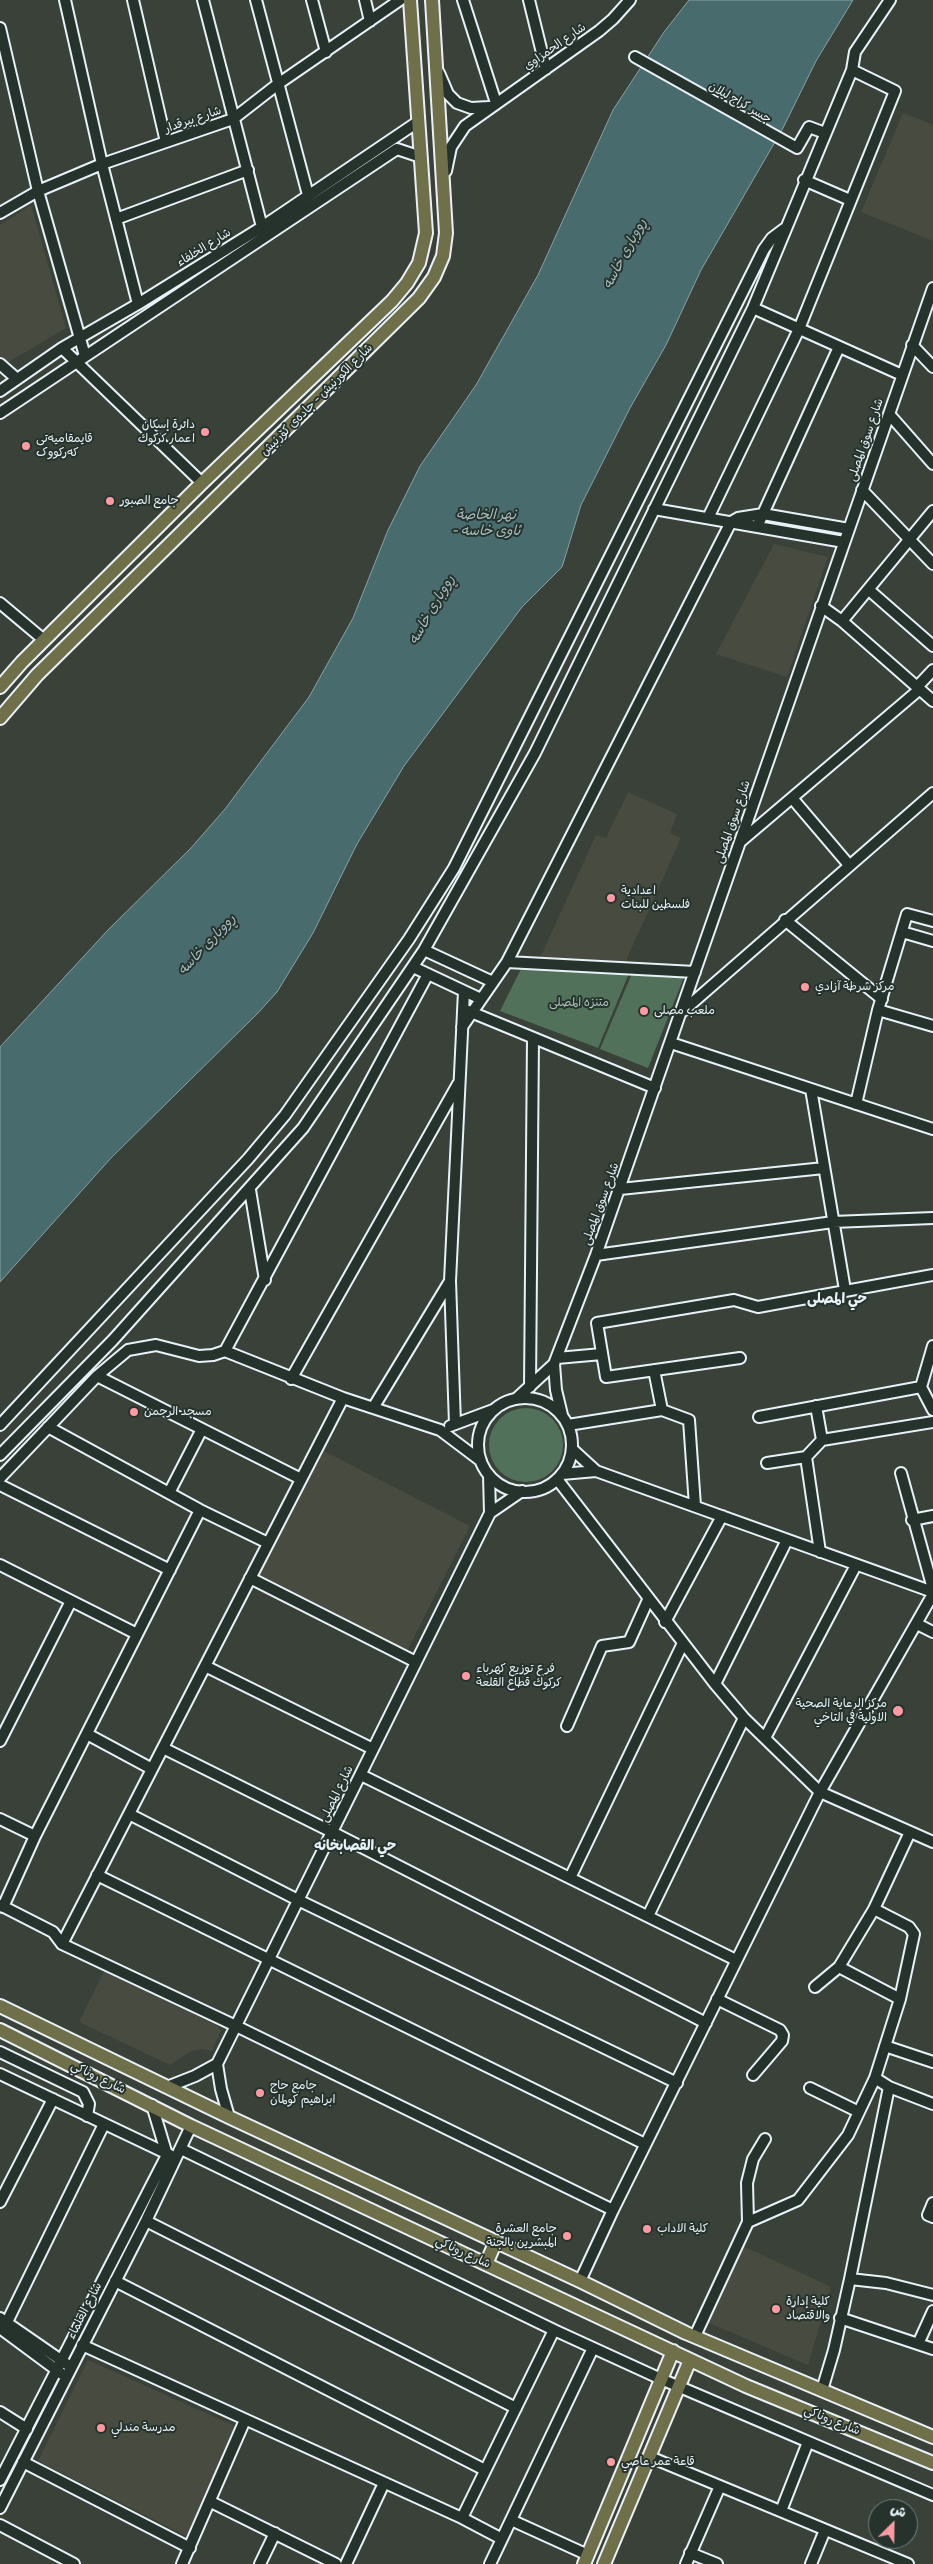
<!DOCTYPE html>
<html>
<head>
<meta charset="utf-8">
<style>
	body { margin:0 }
	#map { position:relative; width:933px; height:2564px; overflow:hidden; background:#3a4138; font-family:Pangolin,"Playpen Sans Arabic",sans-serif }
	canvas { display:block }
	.north { position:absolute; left:868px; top:2499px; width:50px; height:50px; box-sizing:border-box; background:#26332d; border:1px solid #747f7e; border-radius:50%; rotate:23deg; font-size:14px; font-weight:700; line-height:20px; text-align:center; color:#e8f1f8 }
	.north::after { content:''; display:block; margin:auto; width:18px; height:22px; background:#ff9aa2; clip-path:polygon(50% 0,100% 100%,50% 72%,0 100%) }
</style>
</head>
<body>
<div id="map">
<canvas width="933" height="2564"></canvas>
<div class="north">ش</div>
</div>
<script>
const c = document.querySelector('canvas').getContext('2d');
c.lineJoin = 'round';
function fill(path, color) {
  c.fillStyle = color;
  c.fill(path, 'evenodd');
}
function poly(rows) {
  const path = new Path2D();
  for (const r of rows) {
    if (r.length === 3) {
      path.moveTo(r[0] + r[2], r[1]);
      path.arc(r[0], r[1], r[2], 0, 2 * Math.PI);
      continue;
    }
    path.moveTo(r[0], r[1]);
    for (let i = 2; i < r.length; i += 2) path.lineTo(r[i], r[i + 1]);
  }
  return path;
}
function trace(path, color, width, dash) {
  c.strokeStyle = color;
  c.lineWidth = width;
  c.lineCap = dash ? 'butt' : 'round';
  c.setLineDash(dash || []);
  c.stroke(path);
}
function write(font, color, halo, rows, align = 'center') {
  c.font = font + ' Pangolin,"Playpen Sans Arabic",sans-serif';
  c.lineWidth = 4;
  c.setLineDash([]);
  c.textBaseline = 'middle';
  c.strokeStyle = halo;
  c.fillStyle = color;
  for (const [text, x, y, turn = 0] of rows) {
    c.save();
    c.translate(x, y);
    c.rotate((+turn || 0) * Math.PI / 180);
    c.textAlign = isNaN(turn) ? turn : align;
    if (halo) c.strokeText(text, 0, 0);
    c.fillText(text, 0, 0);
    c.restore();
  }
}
fill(poly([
	[903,113,933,125,933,241,861,212],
	[31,205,66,328,7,363,0,357,0,225],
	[774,544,828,557,787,677,716,654],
	[628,792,677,814,670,833,681,838,625,963,540,958,596,835,606,838],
	[324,1451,470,1526,407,1651,257,1575],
	[104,1971,218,2026,221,2031,212,2051,202,2049,191,2051,170,2065,79,2022],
	[743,2246,831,2287,808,2365,709,2323],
	[88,2360,237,2427,188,2537,38,2461]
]), '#484b40');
fill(poly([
	[524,963,630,971,598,1048,500,1011],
	[633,971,686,972,648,1068,600,1049],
	[526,1445,37]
]), '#51715b');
const water = poly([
	[689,0,853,0,816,61,783,128,701,270,666,345,630,408,581,505,562,567,522,607,404,766,357,844,313,933,277,992,257,1014,111,1158,0,1282,0,1047,108,930,191,848,225,809,309,697,353,618,388,530,420,466,476,385,538,275,613,110,664,32,689,0]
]);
fill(water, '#486c6d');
trace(water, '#88a1a5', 1);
const minor = poly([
	[65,0,102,164,138,304],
	[133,0,166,142],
	[203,0,262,227],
	[256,0,308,195],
	[312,0,326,52],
	[365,0,370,21],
	[463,0,496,103],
	[529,0,546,69],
	[0,28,38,191,85,356],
	[635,57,797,148,809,127,825,133],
	[439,73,448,94,457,103,471,108,489,107],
	[446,171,451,147,465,126,599,31,613,19,630,0],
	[804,180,850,200],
	[0,213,38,191,102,164,233,119,278,84,400,0],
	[116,219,248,170],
	[753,308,902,375],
	[912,345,933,367],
	[62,348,202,483],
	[0,364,17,379],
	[0,391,62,348,138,304,262,227,419,121],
	[0,413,397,149,421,157],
	[889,414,933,464],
	[862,490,933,564],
	[654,509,844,542],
	[708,518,799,329,895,91,852,70],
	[757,527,839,347],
	[869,590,933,646],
	[0,603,44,640],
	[821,606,842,621,933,701],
	[842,621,933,511],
	[917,687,933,670],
	[792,798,849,865],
	[740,842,920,689],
	[785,920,882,999],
	[902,932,933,941],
	[424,950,493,982],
	[507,962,695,972],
	[413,967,481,999],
	[466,1010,655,1088],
	[878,1010,933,1026],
	[683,1011,933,793],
	[462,1027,507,962,731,522,738,518,763,514,849,529],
	[671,1043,933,1129],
	[811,1089,845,1290],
	[856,1104,878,1010,907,914,933,921],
	[620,1189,824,1168],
	[250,1190,265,1280],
	[596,1255,833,1222,933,1218],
	[933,1346,921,1387,933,1410],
	[225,1351,343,1398,440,1430,481,1461],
	[557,1358,602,1354],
	[740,1358,606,1377,597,1323,734,1300,758,1307,933,1275],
	[554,1364,556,1390,562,1415],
	[654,1370,662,1410],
	[97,1376,301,1479],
	[291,1379,458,1084],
	[530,1387,533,1038],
	[525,1445,47],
	[516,1399,554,1364,596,1255,933,288],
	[816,1406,822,1440],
	[373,1408,450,1281],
	[759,1417,921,1387],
	[455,1424,450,1281,464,991],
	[0,1425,248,1159,285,1115,409,939,454,868,764,249,772,238,784,229],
	[568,1425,662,1410,689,1420,695,1506],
	[450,1426,493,1410],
	[48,1427,200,1510,268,1543],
	[572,1449,596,1471],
	[0,1455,113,1340,303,1128,424,950,535,753,753,308,852,70,855,52,890,0],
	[806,1457,820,1552],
	[767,1463,806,1457,822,1440,933,1422],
	[901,1473,933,1589],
	[562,1474,596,1471,933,1592],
	[0,1478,97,1376,128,1350,156,1345,199,1356,213,1355,225,1351,428,974],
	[557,1479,715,1684,744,1718,820,1792,933,1842],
	[0,1485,170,1570],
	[169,1493,202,1429],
	[490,1513,522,1491],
	[912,1520,933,1516],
	[0,1565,137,1634],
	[250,1578,416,1662],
	[665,1622,722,1516],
	[917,1624,933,1632],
	[205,1666,373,1749],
	[715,1684,787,1540],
	[567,1726,602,1646,629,1642,648,1600],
	[87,1734,152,1769],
	[765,1738,856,1565],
	[0,1741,71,1601],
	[163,1748,332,1832,706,2023],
	[361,1775,736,1960],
	[129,1814,298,1900,677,2083],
	[0,1819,35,1836],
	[97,1875,645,2144],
	[570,1878,683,1643],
	[0,1905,53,1932,62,1944,236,2026,613,2210],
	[3,1907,35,1836,200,1510],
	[648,1916,744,1718],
	[62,1944,343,1398],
	[839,1967,900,1999],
	[815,1987,839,1967,874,1909,910,1832],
	[717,1999,780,2030,783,2035,782,2041,753,2075],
	[885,2046,933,2062],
	[0,2052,83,2092,89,2104,87,2116],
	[0,2074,170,2155],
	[875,2078,889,2087,933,2104],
	[167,2087,195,2076,217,2064],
	[810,2088,859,2112],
	[229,2117,221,2089,217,2064,490,1513,489,1475],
	[181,2149,554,2330,661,2379,933,2495],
	[0,2202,53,2099],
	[933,2203,928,2215,933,2217],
	[146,2221,516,2408],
	[748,2222,747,2183,753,2159,765,2139],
	[850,2279,886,2283,933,2295],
	[115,2281,485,2470],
	[580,2281,613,2210,820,1792,933,1594],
	[0,2318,68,2365],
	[840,2318,933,2349],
	[7,2322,104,2124],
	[0,2328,62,2374],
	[695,2336,748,2222,798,2200,848,2135,875,2078,900,1999,914,1934,909,1927,874,1909],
	[918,2344,933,2311],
	[82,2345,462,2518,502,2539],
	[822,2390,834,2350,850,2279,889,2087],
	[0,2412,27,2429],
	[650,2457,908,2564],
	[23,2462,190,2548],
	[0,2480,167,2155,152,2105],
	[211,2502,336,2564],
	[0,2508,146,2221,191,2126],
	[781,2511,808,2442],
	[462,2518,554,2330],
	[511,2520,588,2555],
	[0,2525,74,2564],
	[690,2553,717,2564],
	[182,2564,245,2420],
	[260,2564,275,2533],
	[346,2564,384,2483],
	[490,2564,593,2348],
	[686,2564,720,2486],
	[811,2564,825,2530]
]);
const major = poly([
	[0,687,22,662,202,483,392,301,407,283,419,263,426,233,410,0],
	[0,718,37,675,419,298,434,277,443,256,446,233,432,0],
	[0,2006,229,2117,580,2281,686,2333,933,2437],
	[0,2030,191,2126,746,2386,933,2463],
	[486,2264,496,2241],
	[584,2564,673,2351],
	[604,2564,690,2360]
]);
trace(minor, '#e8f1f8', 14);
trace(major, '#e8f1f8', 16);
trace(minor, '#26332d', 10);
trace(major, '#6f704a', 12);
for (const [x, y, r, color] of [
	[205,432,5,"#ff9aa2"],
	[26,446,5,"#ff9aa2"],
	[110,501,5,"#ff9aa2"],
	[611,898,5,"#ff9aa2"],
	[805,987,5,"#ff9aa2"],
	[644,1011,5,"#ff9aa2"],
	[134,1412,5,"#ff9aa2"],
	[466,1676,5,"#ff9aa2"],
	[898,1711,6,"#ff9aa2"],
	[260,2093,5,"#ff9aa2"],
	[647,2229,5,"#ff9aa2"],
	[567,2236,5,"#ff9aa2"],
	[776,2309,5,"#ff9aa2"],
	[101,2428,5,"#ff9aa2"],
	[611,2462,5,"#ff9aa2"]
]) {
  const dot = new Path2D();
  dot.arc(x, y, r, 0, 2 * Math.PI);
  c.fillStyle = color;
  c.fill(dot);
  trace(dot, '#26332d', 2);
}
write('12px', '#e8f1f8', '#26332d', [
	["شارع الحمزاوي",555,47,-35],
	["جسر كراج ليلان",740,103,30],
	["شارع بيرقدار",193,120,-19],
	["شارع الخلفاء",204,248,-32],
	["شارع الكورنيش - جادەی کۆرنیش",317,400,-45],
	["شارع سوق المصلى",866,440,-71],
	["شارع سوق المصلى",733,822,-71],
	["شارع سوق المصلى",601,1204,-70],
	["شارع المصلى",337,1794,-64],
	["شارع روناكي",98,2078,26],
	["شارع روناكي",463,2253,25],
	["شارع العلماء",85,2311,-63],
	["شارع روناكي",832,2421,22]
]);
write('12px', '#e8f1f8', '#26332d', [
	["دائرة إسكان",195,425,"right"],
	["اعمار كركوك",195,439,"right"],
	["قایمقامیەتی",36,439],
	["کەرکووک",36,453],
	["جامع الصبور",120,501],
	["اعدادية",621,891],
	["فلسطين للبنات",621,905],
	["مركز شرطة آزادي",815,987],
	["ملعب مصلى",654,1011],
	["مسجد الرحمن",144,1412],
	["فرع توزيع كهرباء",476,1669],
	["كركوك قطاع القلعة",476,1683],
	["مركز الرعاية الصحية",887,1704,"right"],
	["الاولية في التاخي",887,1718,"right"],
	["جامع حاج",270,2086],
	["ابراهيم كولمان",270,2100],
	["جامع العشرة",557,2229,"right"],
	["المبشرين بالجنة",557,2243,"right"],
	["كلية الاداب",657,2229],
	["كلية إدارة",786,2302],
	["والاقتصاد",786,2316],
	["مدرسة مندلي",111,2428],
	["قاعة عمر عاصي",621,2462]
], 'left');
write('12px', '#acbeb9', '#26332d', [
	["متنزه المصلى",579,1003]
]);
write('italic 14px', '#a8bcc0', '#26332d', [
	["ڕووباری خاسە",625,254,-62],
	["نهر الخاصة",486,515],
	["- ئاوی خاسە",486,531],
	["ڕووباری خاسە",432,610,-60],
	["ڕووباری خاسە",207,945,-47]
]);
write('bold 14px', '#e8f1f8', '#26332d', [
	["حي المصلى",837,1299],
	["حي القصابخانه",355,1846]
]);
</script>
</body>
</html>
